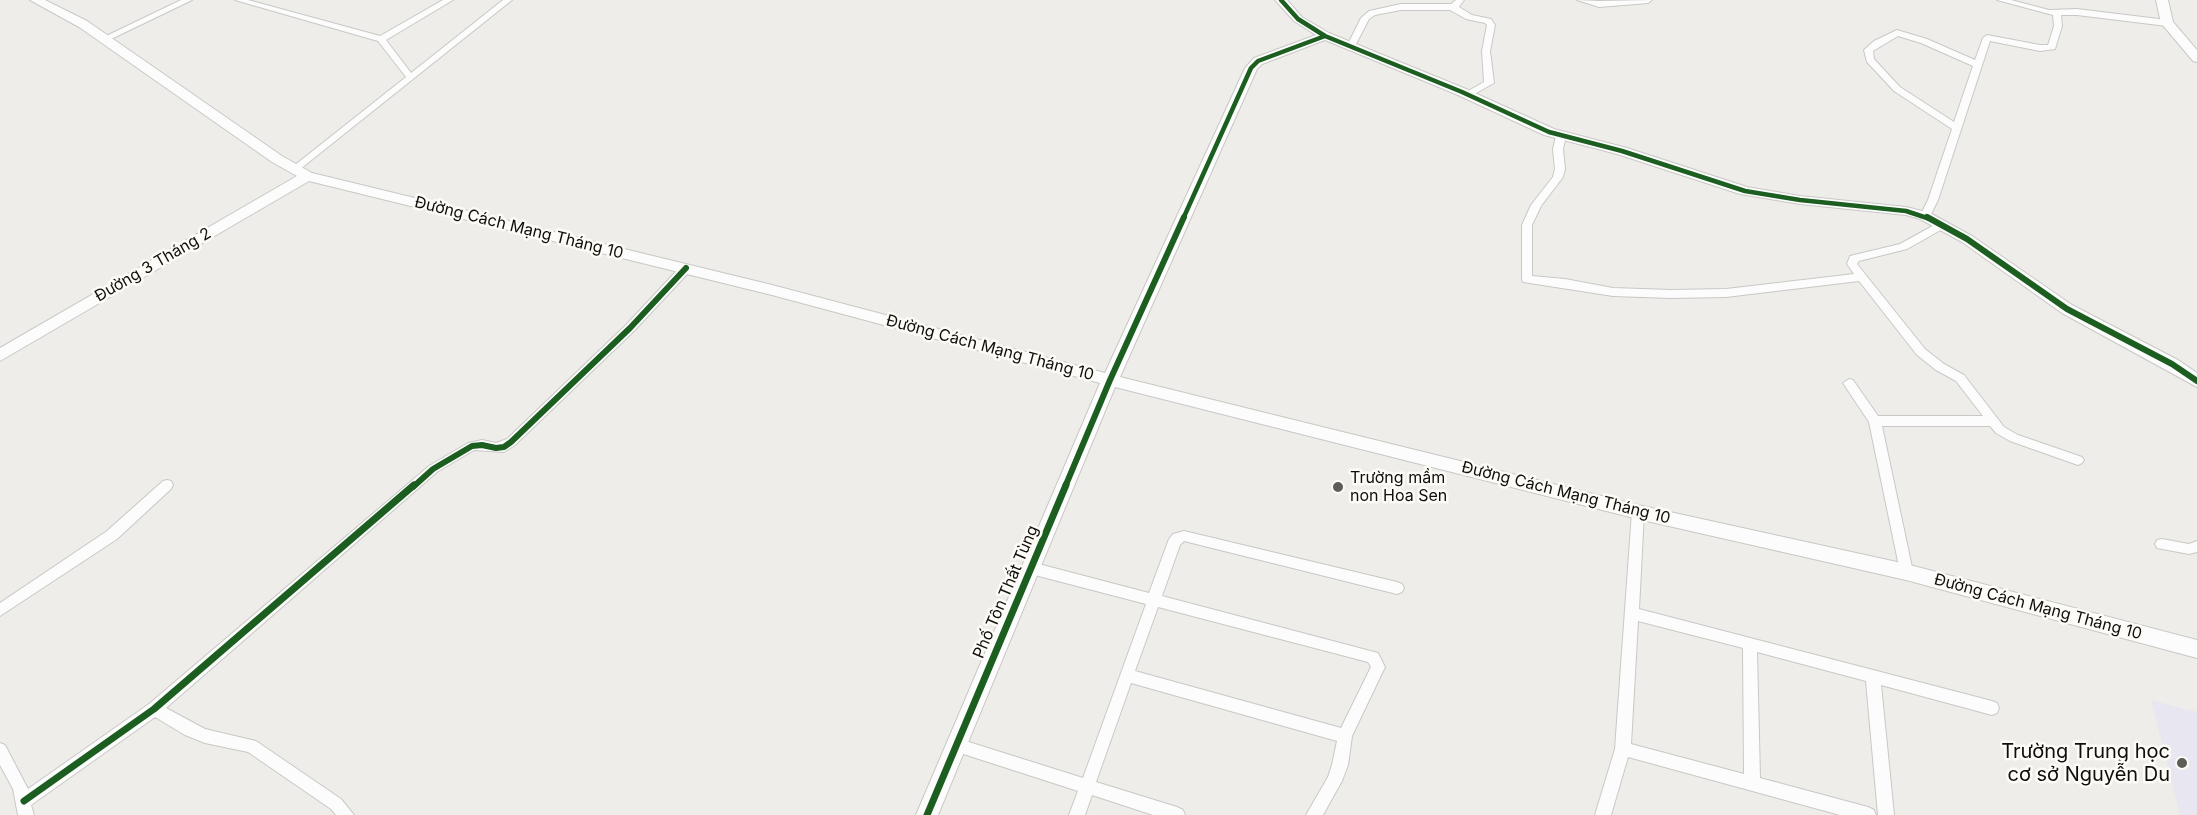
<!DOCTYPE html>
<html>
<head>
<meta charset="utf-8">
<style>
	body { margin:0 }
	canvas { display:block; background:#eeede9 }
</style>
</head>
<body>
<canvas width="2197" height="815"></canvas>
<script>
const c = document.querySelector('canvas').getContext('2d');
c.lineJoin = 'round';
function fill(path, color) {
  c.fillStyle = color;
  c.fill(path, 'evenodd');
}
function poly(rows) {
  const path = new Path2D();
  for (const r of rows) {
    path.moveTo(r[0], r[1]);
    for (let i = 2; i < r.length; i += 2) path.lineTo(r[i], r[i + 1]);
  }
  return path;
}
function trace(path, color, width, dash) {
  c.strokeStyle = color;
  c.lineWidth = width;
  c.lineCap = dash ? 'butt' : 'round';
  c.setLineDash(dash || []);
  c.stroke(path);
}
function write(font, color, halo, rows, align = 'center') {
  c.font = font + ' Inter,sans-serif';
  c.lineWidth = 5;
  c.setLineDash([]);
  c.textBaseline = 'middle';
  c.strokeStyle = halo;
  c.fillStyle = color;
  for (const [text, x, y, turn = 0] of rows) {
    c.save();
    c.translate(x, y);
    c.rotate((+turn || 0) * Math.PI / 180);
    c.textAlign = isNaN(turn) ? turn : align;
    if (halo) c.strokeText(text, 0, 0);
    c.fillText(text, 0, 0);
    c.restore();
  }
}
fill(poly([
	[2151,700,2197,712,2197,815,2180,815]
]), '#e8e6f1');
const street = poly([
	[181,0,192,0,107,41,100,39,181,0],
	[235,0,248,0,380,36,443,0,453,0,386,40,411,73,503,0,512,0,294,174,289,171,290,169,406,77,378,41,235,0],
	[1456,0,1464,0,1459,7,1472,15,1491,19,1495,25,1490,51,1494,83,1471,96,1465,96,1463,94,1484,82,1482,51,1487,25,1485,23,1466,19,1450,10,1401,10,1375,15,1369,19,1354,48,1348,48,1347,46,1361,18,1369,11,1401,4,1451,4,1456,0],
	[1577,0,1599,1,1652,0,1648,3,1599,7,1577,0],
	[1997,0,2011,0,2049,10,2077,9,2167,20,2171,23,2167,26,2077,15,2061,15,2062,26,2055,49,2040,51,1990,41,1938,200,1929,218,1921,218,1920,216,1928,200,1952,129,1894,91,1867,62,1864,50,1874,41,1897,30,1927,39,1975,60,1983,38,1987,35,2040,45,2048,45,2054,26,2053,15,1997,0],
	[1898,36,1921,43,1973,66,1954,122,1900,87,1874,59,1873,51,1898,36],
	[1561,133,1566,136,1563,149,1565,169,1563,177,1541,206,1532,225,1532,276,1565,279,1613,288,1671,290,1726,289,1854,274,1847,264,1850,256,1900,244,1938,223,1946,223,1947,225,1946,227,1907,249,1859,261,1857,264,1925,349,1944,364,1964,375,2004,427,2018,435,2082,457,2084,460,2082,463,2078,465,2010,441,1996,433,1990,426,1882,426,1913,572,1911,576,1906,578,1901,576,1869,422,1843,383,1849,379,1853,380,1878,416,1983,416,1956,381,1936,370,1917,355,1859,281,1726,297,1671,298,1613,296,1523,282,1522,279,1522,225,1531,205,1553,177,1555,169,1553,149,1556,136,1561,133],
	[686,264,691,268,690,271,634,331,515,445,504,452,474,450,437,472,166,708,205,729,256,741,341,799,354,815,336,815,331,809,248,752,205,743,185,735,155,717,31,805,34,815,18,815,13,789,0,765,0,743,5,745,28,789,149,704,429,466,468,443,482,440,496,443,507,439,626,325,682,265,686,264],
	[167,480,171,481,173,485,171,489,117,539,0,616,0,603,107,531,163,481,167,480],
	[1638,507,1643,508,1644,512,1639,609,1992,701,1997,703,1999,708,1997,713,1992,715,1881,685,1894,815,1878,815,1866,681,1757,652,1760,778,1868,807,1874,810,1876,815,1840,815,1628,757,1611,815,1595,815,1615,749,1632,512,1633,508,1638,507],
	[1638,621,1743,648,1744,774,1631,744,1638,621],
	[1184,531,1397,582,1402,584,1404,588,1402,592,1397,594,1184,541,1180,545,1162,596,1378,653,1385,667,1352,736,1348,765,1342,781,1323,815,1306,815,1328,777,1332,765,1337,741,1131,683,1096,782,1177,807,1183,810,1185,815,1153,815,1092,795,1085,815,1069,815,1078,791,951,750,949,745,951,740,956,738,1083,778,1146,604,1031,574,1026,572,1024,568,1026,564,1031,562,1149,593,1169,539,1173,534,1184,531],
	[1158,607,1368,662,1371,667,1341,728,1135,671,1158,607],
	[2162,539,2189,544,2197,541,2197,552,2189,554,2157,548,2155,544,2157,540,2162,539]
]);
const secondary = poly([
	[30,0,45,0,87,21,282,156,312,173,772,285,1105,373,1245,68,1254,58,1316,35,1294,21,1275,0,1287,0,1302,17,1329,33,1466,89,1554,129,1627,148,1747,187,1800,196,1906,207,1930,213,1972,236,2072,305,2178,360,2197,373,2197,387,2062,313,1962,242,1920,219,1906,215,1800,204,1740,194,1617,154,1544,135,1458,95,1325,40,1262,64,1257,69,1120,377,1638,505,1906,564,2197,640,2197,658,1906,580,1638,519,1115,387,938,815,916,815,1100,383,772,295,309,181,0,361,0,348,297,176,272,162,79,27,30,0],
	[2156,0,2168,0,2173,22,2197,50,2197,62,2193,61,2161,23,2156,0]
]);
trace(street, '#c8c8c5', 2);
trace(secondary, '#c8c8c5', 2);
fill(street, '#fcfcfc');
fill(secondary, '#fcfcfc');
trace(poly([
	[1281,0,1298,19,1325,36,1462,92,1549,132,1622,151,1745,191,1800,200,1906,211,1930,219],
	[1183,219,1251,68,1258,61,1325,36]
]), '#1b5e20', 4.5);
trace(poly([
	[1927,217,1967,239,2067,309,2172,364,2197,381],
	[413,487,433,469,472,446,482,445,496,448,504,447,511,442,630,328,686,268],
	[1065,487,1110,380,1184,217]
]), '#1b5e20', 6);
trace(poly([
	[24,801,154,709,414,485],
	[927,815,1066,485]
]), '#1b5e20', 7);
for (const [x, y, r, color] of [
	[1338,487,6,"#5c5c59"],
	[2182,763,6,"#5c5c59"]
]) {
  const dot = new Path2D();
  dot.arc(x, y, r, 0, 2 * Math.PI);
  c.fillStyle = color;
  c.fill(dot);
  trace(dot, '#fdfbf5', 2);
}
write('16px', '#0e0e0c', '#fdfbf5', [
	["Đường Cách Mạng Tháng 10",519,228,14],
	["Đường 3 Tháng 2",153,265,-30],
	["Đường Cách Mạng Tháng 10",990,348,15],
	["Đường Cách Mạng Tháng 10",1566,493,14],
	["Phố Tôn Thất Tùng",1006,592,-67],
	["Đường Cách Mạng Tháng 10",2038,607,15]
]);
write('16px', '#0e0e0c', '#fdfbf5', [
	["Trường mầm",1350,478],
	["non Hoa Sen",1350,496]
], 'left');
write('20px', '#0e0e0c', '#fdfbf5', [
	["Trường Trung học",2170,752],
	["cơ sở Nguyễn Du",2170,775]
], 'right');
</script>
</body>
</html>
